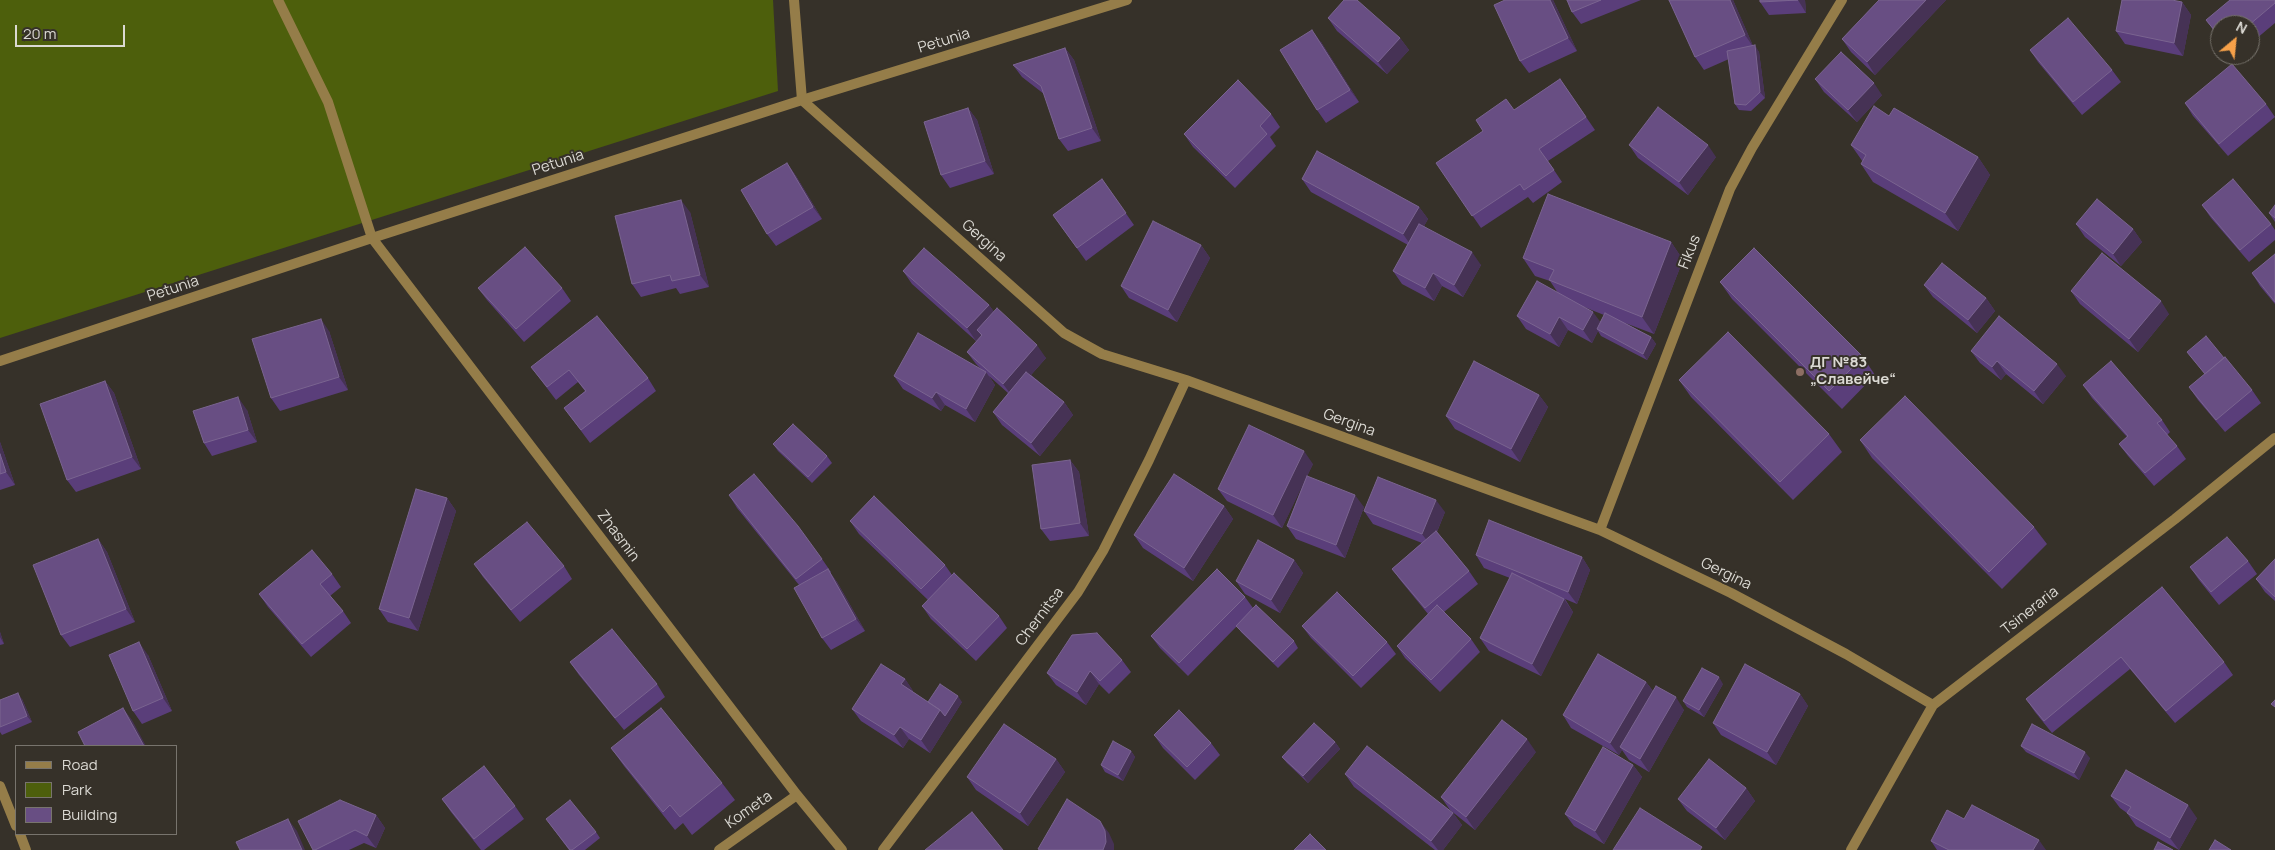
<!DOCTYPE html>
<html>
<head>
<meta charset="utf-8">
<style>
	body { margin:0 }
	#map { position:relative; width:2275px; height:850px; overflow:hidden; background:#363129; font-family:Manrope,sans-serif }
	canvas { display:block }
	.legend { position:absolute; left:15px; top:745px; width:162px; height:90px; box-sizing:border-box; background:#363129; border:1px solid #78746d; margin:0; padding:6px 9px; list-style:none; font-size:15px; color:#dbd9d3 }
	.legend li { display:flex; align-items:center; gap:10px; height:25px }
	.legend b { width:25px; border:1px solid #78746d }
	.north { position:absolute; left:2210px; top:15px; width:50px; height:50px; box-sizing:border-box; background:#363129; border:1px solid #78746d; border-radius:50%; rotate:28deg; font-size:14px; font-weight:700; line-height:20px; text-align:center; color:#dbd9d3 }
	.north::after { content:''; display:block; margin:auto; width:18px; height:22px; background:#f7a149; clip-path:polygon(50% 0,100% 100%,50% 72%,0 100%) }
	.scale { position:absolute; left:15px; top:25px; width:110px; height:22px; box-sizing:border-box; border:2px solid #dbd9d3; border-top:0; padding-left:6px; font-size:15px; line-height:18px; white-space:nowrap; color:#dbd9d3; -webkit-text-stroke:4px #363129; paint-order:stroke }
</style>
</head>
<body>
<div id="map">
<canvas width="2275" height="850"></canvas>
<ul class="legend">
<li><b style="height:6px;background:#957d49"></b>Road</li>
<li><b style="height:14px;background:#4d5f0c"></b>Park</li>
<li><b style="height:14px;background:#684e83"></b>Building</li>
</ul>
<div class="north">N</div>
<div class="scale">20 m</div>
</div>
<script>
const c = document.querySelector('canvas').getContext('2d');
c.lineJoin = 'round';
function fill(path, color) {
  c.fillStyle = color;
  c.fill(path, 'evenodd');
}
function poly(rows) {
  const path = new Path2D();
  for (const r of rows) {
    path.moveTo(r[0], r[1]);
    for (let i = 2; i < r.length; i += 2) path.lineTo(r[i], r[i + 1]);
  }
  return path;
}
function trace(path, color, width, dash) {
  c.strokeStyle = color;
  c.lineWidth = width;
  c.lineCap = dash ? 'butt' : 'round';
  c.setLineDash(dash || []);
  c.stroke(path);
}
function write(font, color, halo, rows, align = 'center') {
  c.font = font + ' Manrope,sans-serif';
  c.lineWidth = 4;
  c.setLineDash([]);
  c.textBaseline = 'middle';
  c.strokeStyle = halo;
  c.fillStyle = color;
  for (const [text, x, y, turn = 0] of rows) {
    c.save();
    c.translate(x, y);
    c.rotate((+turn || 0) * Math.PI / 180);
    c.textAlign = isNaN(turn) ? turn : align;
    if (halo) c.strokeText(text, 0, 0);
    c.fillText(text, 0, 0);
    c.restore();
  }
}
fill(poly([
	[0,0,773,0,778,91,0,338]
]), '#4d5f0c');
trace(poly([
	[278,0,328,102,372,238],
	[794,0,802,100]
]), '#957d49', 10);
trace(poly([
	[802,100,1064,333,1102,354,1186,380,1600,530,1731,593,1846,654,1933,705],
	[372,238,797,795,842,850],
	[0,361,372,238,802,100,1127,0],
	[1600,530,1730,189,1752,148,1842,0],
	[0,786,16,826],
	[20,834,26,850],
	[719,850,797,795],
	[883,850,1078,592,1103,551,1149,460,1186,380],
	[1851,850,1933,705,2175,519,2275,438]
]), '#957d49', 10);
fill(poly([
	[1553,0,1577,51,1529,73,1520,61],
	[1567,0,1641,0,1581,24,1572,12],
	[1669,0,1733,0,1753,46,1759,52,1765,98,1751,111,1739,110,1735,104,1729,59,1704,70,1695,57],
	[1760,0,1805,0,1806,13,1769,15,1760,2],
	[1879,0,1946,0,1875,75,1851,52,1842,39],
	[2275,0,2275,23,2250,44,2250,25,2220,25,2220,39,2206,20],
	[2182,2,2191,15,2183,56,2125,44,2116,31],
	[1328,18,1400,38,1409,50,1387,74,1337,31],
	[1321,42,1359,102,1326,123,1317,110],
	[1065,48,1074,60,1101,141,1068,151,1059,139,1044,94,1022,77,1013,65],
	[2030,50,2112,70,2121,82,2082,115,2038,62],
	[1560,79,1595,130,1548,161,1562,182,1533,203,1528,197,1481,228,1436,163],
	[1815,79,1882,95,1857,122,1824,92],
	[2185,103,2266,104,2275,117,2228,156,2193,116],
	[968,108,977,120,994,174,950,188,941,175],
	[1271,114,1280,127,1270,137,1276,146,1235,188,1193,147,1184,134],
	[1629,145,1716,157,1688,195,1638,158],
	[1851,145,1978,157,1990,175,1958,231,1873,182,1861,164,1863,162],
	[787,163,796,176,822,219,776,246,767,234],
	[1102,179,1134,225,1086,261,1053,215],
	[1302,179,1419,207,1428,219,1424,226,1481,265,1463,297,1442,286,1434,301,1402,284,1393,271,1408,245,1311,192],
	[2202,205,2271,224,2275,230,2275,240,2249,262,2211,218],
	[2275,205,2275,222,2269,213],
	[690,212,709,287,680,294,676,288,641,297,632,284],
	[2076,224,2133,229,2142,242,2121,266,2085,237],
	[1671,242,1683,260,1654,334,1625,323,1651,337,1656,344,1647,360,1601,336,1598,331,1592,343,1568,330,1559,347,1526,329,1517,316,1558,293,1550,281,1535,276,1523,258],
	[1584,307,1604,315,1600,322],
	[1201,245,1210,258,1177,322,1129,298,1121,286],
	[2275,254,2275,304,2260,286,2252,273],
	[903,271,989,305,994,312,1046,358,1031,375,1064,402,1073,415,1040,456,1002,425,993,412,1008,393,989,376,995,385,975,422,945,405,941,411,903,389,894,376,982,370,976,364,967,352,981,336,981,335,976,341,912,284],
	[1720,282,1863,357,1875,375,1842,409,1732,299],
	[1924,285,1986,298,1995,311,1977,333,1933,297],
	[478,288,562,288,571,301,524,342,487,300],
	[2071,291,2169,314,2138,352,2080,304],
	[597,316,648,378,656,391,590,443,564,408,585,391,578,382,556,400,531,367],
	[329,331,348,390,280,411,271,398],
	[1971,351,2066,376,2043,404,2006,374,2001,380,1980,363],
	[2187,352,2224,358,2252,390,2261,403,2225,432,2198,400,2189,387,2205,374],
	[1679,380,1829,434,1842,452,1793,500,1691,397],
	[105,381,114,393,141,469,76,492,67,480],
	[2083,385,2162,420,2170,432,2167,435,2177,446,2186,459,2154,486,2128,456,2119,444,2127,437,2092,398],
	[1539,395,1548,407,1520,462,1455,429,1446,416],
	[247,410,257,442,212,456,204,443],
	[1860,440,2034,527,2047,544,2002,589,1872,458],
	[0,442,15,485,0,490],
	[773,444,827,456,832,463,812,483,778,451],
	[1070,460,1079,472,1089,536,1050,541,1041,529],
	[1313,464,1307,476,1364,507,1345,558,1296,539,1287,526,1305,479,1282,528,1227,501,1218,489],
	[729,495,822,559,831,572,830,573,837,582,865,631,831,650,822,638,799,585,737,508],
	[447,498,456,511,418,631,388,622,379,609],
	[1224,506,1233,519,1193,581,1143,548,1134,535],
	[1364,511,1445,512,1437,532,1469,571,1478,584,1444,612,1471,639,1480,652,1440,692,1405,658,1397,646,1428,614,1401,581,1392,569,1422,543,1373,524],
	[850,521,945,565,952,575,999,616,1007,628,976,661,931,619,922,606,928,600,859,534],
	[98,539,107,552,135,622,70,647,61,635],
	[1476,555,1582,557,1590,570,1577,604,1565,599,1573,612,1541,676,1489,651,1480,638,1510,578,1484,568],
	[2275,559,2275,601,2265,592,2256,579],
	[1294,560,1303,573,1280,613,1245,594,1236,581],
	[2248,561,2257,574,2219,605,2199,580,2190,567],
	[474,564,564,566,572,579,520,622,483,577],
	[332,574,341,587,330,596,343,611,351,623,311,657,268,607,259,594],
	[2162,587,2224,662,2233,675,2175,723,2130,669,2052,733,2035,712,2026,699],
	[1245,597,1253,608,1294,641,1298,648,1278,668,1241,632,1237,626,1188,676,1160,648,1151,636],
	[1302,626,1387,642,1396,654,1361,688,1311,638],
	[0,632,4,644,0,645],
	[148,655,172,711,142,724,133,711],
	[1122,660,1131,672,1109,694,1099,684,1086,705,1056,685,1047,673],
	[570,662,657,684,665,697,624,730,579,675],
	[905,679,913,691,913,692,928,702,962,702,930,753,909,739,903,748,861,721,852,709],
	[1646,682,1653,691,1684,710,1649,772,1629,760,1622,750,1619,755,1571,728,1563,715],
	[1723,684,1704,717,1687,707,1683,701],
	[1800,694,1808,706,1776,765,1721,735,1713,723],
	[22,699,32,722,2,735,0,732,0,700],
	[1154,735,1211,743,1220,755,1195,780,1163,748],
	[1335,742,1340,749,1308,783,1287,763,1282,757],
	[2021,746,2090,758,2079,780,2026,752],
	[611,748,722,783,735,800,692,835,683,823,675,830,624,766],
	[1131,751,1135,757,1123,781,1105,772,1101,765],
	[1536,752,1475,830,1450,810,1441,797],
	[1056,759,1065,772,1028,826,976,790,967,777],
	[1633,765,1642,777,1604,844,1574,826,1565,814],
	[1345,774,1453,813,1462,825,1443,850,1435,850,1354,787],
	[1746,788,1755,801,1725,840,1687,811,1678,799],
	[2111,796,2197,818,2179,850,2136,826,2127,813,2120,808],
	[442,799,515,806,524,819,484,850,481,850,451,812],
	[376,815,385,828,376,848,364,843,349,850,313,850],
	[546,819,596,832,600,838,585,850,569,850],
	[1964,819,2046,850,1937,850,1931,841]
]), '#5a3e7a');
fill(poly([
	[1550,0,1553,0,1577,51,1568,38],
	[1730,0,1733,0,1754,48,1745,35],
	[1798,0,1805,0,1806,13],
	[1926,0,1946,0,1875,75,1867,62],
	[2182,2,2191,15,2183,56,2174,43],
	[1312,30,1321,42,1359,102,1350,90],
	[1400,38,1409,50,1387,74,1378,62],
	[1755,45,1759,52,1765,98,1760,92],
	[1065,48,1074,60,1101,141,1092,128],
	[1874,83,1882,95,1857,122,1848,110],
	[968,108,977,120,994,174,985,161],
	[1708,145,1716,157,1688,195,1679,182],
	[1978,157,1990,175,1958,231,1945,213],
	[787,163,796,176,822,219,813,207],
	[681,200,690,212,709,287,700,275],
	[1419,207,1428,219,1412,247,1403,234],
	[2133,229,2142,242,2121,266,2113,254],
	[1671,242,1683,260,1654,334,1642,317],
	[1201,245,1210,258,1177,322,1168,310],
	[1472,252,1481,265,1463,297,1454,285],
	[1433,273,1442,286,1434,301,1425,288],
	[1986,298,1995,311,1977,333,1968,320],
	[2161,301,2169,314,2138,352,2129,339],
	[989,305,998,317,977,330,981,335,976,341,967,328],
	[1593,312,1602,324,1597,329,1598,331,1592,343,1583,330],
	[1559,317,1568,330,1559,347,1550,334],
	[321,319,329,331,348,390,339,377],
	[1651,337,1656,344,1647,360,1643,354],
	[1037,345,1046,358,1012,396,1003,384],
	[1997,361,2006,374,2001,380,1992,367],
	[2057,364,2066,376,2043,404,2034,391],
	[986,372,995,385,975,422,966,409],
	[105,381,114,393,141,469,132,457],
	[936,392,945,405,941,411,932,398],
	[1539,395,1548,407,1520,462,1511,449],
	[238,397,247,410,257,442,248,430],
	[1064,402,1073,415,1040,456,1031,443],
	[0,442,15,485,6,472,0,454],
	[1304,451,1313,464,1282,528,1273,515],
	[1070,460,1079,472,1089,536,1080,523],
	[1355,495,1364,507,1345,558,1336,545],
	[447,498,456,511,418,631,409,618],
	[1436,500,1445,512,1431,546,1422,534],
	[1224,506,1233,519,1193,581,1184,568],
	[98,539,107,552,135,622,126,609],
	[1582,557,1590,570,1577,604,1568,592],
	[1294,560,1303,573,1280,613,1271,600],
	[828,569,837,582,865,631,856,619],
	[1564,599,1573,612,1541,676,1532,664],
	[0,632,4,644,0,637],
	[139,642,148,655,172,711,163,698],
	[1090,671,1099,684,1086,705,1077,692],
	[1719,677,1723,684,1704,717,1699,710],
	[905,679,913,691,909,697,901,684],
	[1646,682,1655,694,1620,747,1622,750,1619,755,1610,743],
	[18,693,22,699,32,722,27,716],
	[1800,694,1808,706,1776,765,1767,752],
	[958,696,962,702,930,753,921,740,940,710],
	[1676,697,1684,710,1649,772,1640,759],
	[123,708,132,720,146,746,144,746],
	[900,727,909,739,903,748,894,735],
	[1527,739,1536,752,1475,830,1466,817],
	[1335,742,1340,749,1308,783,1303,776],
	[1131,751,1135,757,1123,781,1118,775],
	[2085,752,2090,758,2079,780,2074,773],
	[1056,759,1065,772,1028,826,1020,813],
	[1633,765,1642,777,1604,844,1595,831],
	[1746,788,1755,801,1725,840,1716,828],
	[2188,805,2197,818,2179,850,2170,838],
	[1453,813,1462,825,1443,850,1438,850,1431,841],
	[376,815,385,828,376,848,367,836],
	[288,819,297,831,305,850,302,850],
	[1100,821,1109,833,1114,844,1114,850,1103,850],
	[2039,840,2046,850,2033,850]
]), '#463255');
const building = poly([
	[1344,0,1357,0,1400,38,1378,62,1328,18,1344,0],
	[1505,0,1550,0,1568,38,1520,61,1494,5,1505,0],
	[1567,0,1601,0,1572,12,1567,0],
	[1669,0,1730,0,1745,35,1695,57,1669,0],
	[1760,0,1798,0,1760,2,1760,0],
	[1879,0,1926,0,1867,62,1842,39,1879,0],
	[2122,0,2172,0,2182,2,2174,43,2116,31,2122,0],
	[2230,0,2275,0,2275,3,2249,25,2220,25,2220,37,2206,20,2230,0],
	[2068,18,2112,70,2073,102,2030,50,2068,18],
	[1312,30,1350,90,1317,110,1280,50,1312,30],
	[1755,45,1760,92,1746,105,1735,104,1727,51,1755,45],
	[1065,48,1092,128,1059,139,1041,86,1013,65,1065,48],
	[1841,52,1874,83,1848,110,1815,79,1841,52],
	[2232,64,2266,104,2219,144,2185,103,2232,64],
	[1560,79,1586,117,1539,149,1554,170,1524,190,1520,184,1472,216,1436,163,1483,131,1476,120,1506,99,1514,110,1560,79],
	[1238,80,1271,114,1260,126,1267,134,1226,176,1184,134,1238,80],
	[1874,106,1889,116,1894,108,1978,157,1945,213,1861,164,1866,155,1851,145,1874,106],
	[1658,107,1708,145,1679,182,1629,145,1658,107],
	[968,108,985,161,941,175,924,122,968,108],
	[1317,151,1419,207,1403,234,1302,179,1317,151],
	[787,163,813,207,767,234,741,190,787,163],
	[1102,179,1126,213,1077,248,1053,215,1102,179],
	[2233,179,2271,224,2240,250,2202,205,2233,179],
	[1548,194,1671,242,1642,317,1549,280,1554,270,1523,258,1548,194],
	[2097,199,2133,229,2113,254,2076,224,2097,199],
	[681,200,700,275,672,281,670,275,632,284,615,216,681,200],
	[2275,205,2275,218,2269,213,2275,205],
	[1153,221,1201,245,1168,310,1121,286,1153,221],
	[1419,224,1472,252,1454,285,1433,273,1425,288,1393,271,1419,224],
	[525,247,562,288,516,329,478,288,525,247],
	[924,248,989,305,967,328,903,271,924,248],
	[1754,248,1863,357,1829,391,1720,282,1754,248],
	[2102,253,2161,301,2129,339,2071,291,2102,253],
	[2275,254,2275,302,2252,273,2275,254],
	[1942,263,1986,298,1968,320,1924,285,1942,263],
	[1537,281,1593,312,1583,330,1559,317,1550,334,1517,316,1537,281],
	[997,308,1037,345,1003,384,967,352,982,335,977,330,997,308],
	[1605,313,1651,337,1643,354,1597,329,1605,313],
	[597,316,648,378,581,430,564,408,586,391,569,370,547,387,531,367,597,316],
	[1999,316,2057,364,2034,391,1997,361,1992,367,1971,351,1999,316],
	[321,319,339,377,271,398,252,339,321,319],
	[1728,332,1829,434,1780,482,1679,380,1728,332],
	[918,333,986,372,966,409,936,392,932,398,894,376,918,333],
	[2206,336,2224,358,2205,374,2187,352,2206,336],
	[2225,357,2252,390,2216,420,2189,387,2225,357],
	[1474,361,1539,395,1511,449,1446,416,1474,361],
	[2111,361,2162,420,2157,423,2177,446,2145,473,2119,444,2128,436,2083,385,2111,361],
	[1026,372,1064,402,1031,443,993,412,1026,372],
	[105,381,132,457,67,480,40,404,105,381],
	[1905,396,2034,527,1989,572,1860,440,1905,396],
	[238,397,248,430,204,443,193,411,238,397],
	[793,424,827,456,808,477,773,444,793,424],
	[1249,425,1304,451,1273,515,1218,489,1249,425],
	[0,454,6,472,0,474,0,454],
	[1070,460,1080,523,1041,529,1032,465,1070,460],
	[754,474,798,526,822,559,796,579,729,495,754,474],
	[1174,474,1224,506,1184,568,1134,535,1174,474],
	[1307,476,1355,495,1336,545,1287,526,1307,476],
	[1378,477,1436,500,1422,534,1364,511,1378,477],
	[416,489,447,498,409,618,379,609,416,489],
	[874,496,945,565,921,589,850,521,874,496],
	[1489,520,1582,557,1568,592,1476,555,1489,520],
	[527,522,564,566,511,610,474,564,527,522],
	[1436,531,1469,571,1425,608,1392,569,1436,531],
	[2227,537,2248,561,2211,592,2190,567,2227,537],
	[98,539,126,609,61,635,33,565,98,539],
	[1258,540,1294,560,1271,600,1236,581,1258,540],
	[312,550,332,574,320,584,343,611,302,644,259,594,312,550],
	[2275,559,2275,597,2256,579,2275,559],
	[828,569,856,619,822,638,794,588,828,569],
	[1217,569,1245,597,1179,663,1151,636,1217,569],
	[954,573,999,616,967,649,922,606,954,573],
	[1512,573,1564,599,1532,664,1480,638,1512,573],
	[2162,587,2224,662,2166,711,2121,657,2044,721,2026,699,2162,587],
	[1337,592,1387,642,1353,676,1302,626,1337,592],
	[1256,605,1294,641,1273,662,1236,626,1256,605],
	[1437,605,1471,639,1431,680,1397,646,1437,605],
	[612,629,657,684,615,718,570,662,612,629],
	[1097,633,1122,660,1100,681,1090,671,1077,692,1047,673,1072,635,1097,633],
	[139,642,163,698,133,711,109,655,139,642],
	[1598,654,1646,682,1610,743,1563,715,1598,654],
	[881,664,905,679,901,684,940,710,921,740,900,727,894,735,852,709,881,664],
	[1745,664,1800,694,1767,752,1713,723,1745,664],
	[1702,668,1719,677,1699,710,1683,701,1702,668],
	[940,684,958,696,945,716,940,710,928,702,940,684],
	[1656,686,1676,697,1640,759,1620,747,1656,686],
	[18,693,27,716,0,727,0,700,18,693],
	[2275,700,2275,707,2271,704,2275,700],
	[123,708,144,746,85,746,78,732,123,708],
	[661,708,722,783,680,817,670,805,663,812,611,748,661,708],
	[1179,710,1211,743,1187,767,1154,735,1179,710],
	[1502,720,1527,739,1466,817,1441,797,1502,720],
	[1314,723,1335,742,1303,776,1282,757,1314,723],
	[1004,724,1056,759,1020,813,967,777,1004,724],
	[2032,724,2085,752,2074,773,2021,746,2032,724],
	[1113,741,1131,751,1118,775,1101,765,1113,741],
	[1367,746,1453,813,1431,841,1345,774,1367,746],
	[1603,747,1633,765,1595,831,1565,814,1603,747],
	[1709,759,1746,788,1716,828,1678,799,1709,759],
	[484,766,515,806,474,839,442,799,484,766],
	[2126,770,2188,805,2170,838,2127,813,2131,807,2111,796,2126,770],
	[1067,799,1100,821,1105,831,1106,842,1103,850,1040,850,1038,849,1067,799],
	[340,800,376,815,367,836,355,830,315,850,313,850,298,821,340,800],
	[570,800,596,832,572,850,570,850,546,819,570,800],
	[1972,805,2039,840,2033,850,1949,850,1931,841,1947,810,1964,819,1972,805],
	[1640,808,1702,847,1700,850,1613,850,1640,808],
	[972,812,1003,850,925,850,972,812],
	[288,819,302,850,240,850,236,842,288,819],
	[1310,834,1326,850,1294,850,1310,834],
	[2215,840,2231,850,2209,850,2215,840],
	[2158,842,2173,850,2154,850,2158,842]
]);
fill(building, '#684e83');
trace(building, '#7a6490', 1);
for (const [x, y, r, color] of [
	[1800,372,5,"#8d6e63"]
]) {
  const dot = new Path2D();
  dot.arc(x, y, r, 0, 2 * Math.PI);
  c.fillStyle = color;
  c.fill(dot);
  trace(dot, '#363129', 2);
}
write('15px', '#dbd9d3', '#363129', [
	["Petunia",944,41,-17],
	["Petunia",558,163,-18],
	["Gergina",984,241,42],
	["Fikus",1690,252,-69],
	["Petunia",173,289,-18],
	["Gergina",1349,423,20],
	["Zhasmin",618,536,53],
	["Gergina",1726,574,26],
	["Tsineraria",2030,611,-38],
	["Chernitsa",1040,617,-53],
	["Kometa",749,810,-35]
]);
write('bold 15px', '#dbd9d3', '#363129', [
	["ДГ №83",1810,363],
	["„Славейче“",1810,380]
], 'left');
</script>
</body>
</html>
